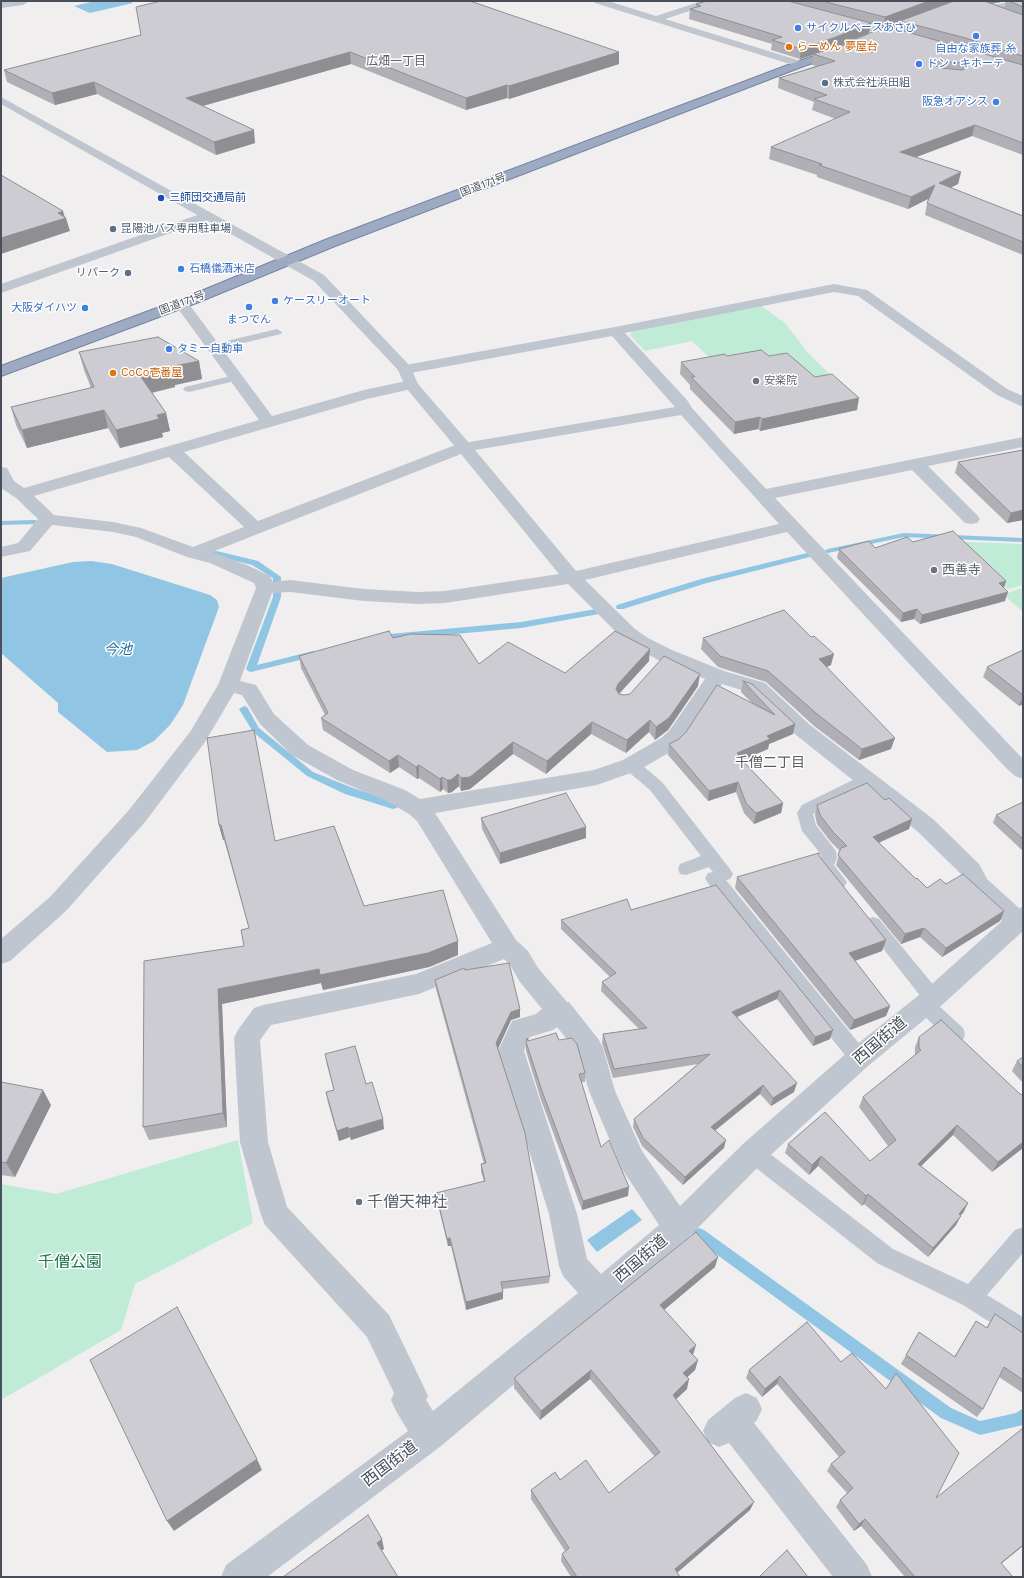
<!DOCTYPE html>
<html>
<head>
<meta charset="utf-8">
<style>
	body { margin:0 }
	#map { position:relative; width:1024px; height:1578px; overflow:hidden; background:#f0eeee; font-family:"Work Sans",sans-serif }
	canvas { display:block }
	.frame { position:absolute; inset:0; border:2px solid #484f5a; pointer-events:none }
</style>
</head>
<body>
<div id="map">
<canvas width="1024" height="1578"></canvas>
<div class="frame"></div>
</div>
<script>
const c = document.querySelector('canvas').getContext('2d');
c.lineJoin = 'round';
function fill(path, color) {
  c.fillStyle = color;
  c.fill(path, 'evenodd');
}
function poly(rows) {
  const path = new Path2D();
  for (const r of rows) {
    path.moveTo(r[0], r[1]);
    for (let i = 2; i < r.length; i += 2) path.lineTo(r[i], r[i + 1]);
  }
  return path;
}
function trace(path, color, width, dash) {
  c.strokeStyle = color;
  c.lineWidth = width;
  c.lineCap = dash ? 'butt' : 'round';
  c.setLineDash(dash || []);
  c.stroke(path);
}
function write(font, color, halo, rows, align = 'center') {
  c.font = font + ' "Work Sans","Noto Sans JP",sans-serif';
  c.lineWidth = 3;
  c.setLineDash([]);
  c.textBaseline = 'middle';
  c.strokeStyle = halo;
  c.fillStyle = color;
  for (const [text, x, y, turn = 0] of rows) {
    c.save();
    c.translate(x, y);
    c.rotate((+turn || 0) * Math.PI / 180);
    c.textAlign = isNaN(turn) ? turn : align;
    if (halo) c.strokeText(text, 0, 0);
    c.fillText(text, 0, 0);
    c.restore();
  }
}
fill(poly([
	[760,305,785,323,808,353,839,383,713,361,692,341,645,351,630,335,633,330],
	[964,542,1023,544,1023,585,1008,589,959,543],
	[1023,588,1023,612,1003,594],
	[238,1140,253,1223,135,1284,121,1330,1,1400,1,1184,56,1194]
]), '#c0ebd6');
fill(poly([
	[95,1,129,1,133,3,90,13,74,6],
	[91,561,112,564,210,595,217,600,219,607,183,705,170,725,154,741,137,750,107,752,58,712,58,703,1,653,1,578,73,562],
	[632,1209,642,1220,597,1252,587,1240]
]), '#90c6e4');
fill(poly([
	[33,520,36,520,36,524,1,525,1,521,33,520],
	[904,533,1023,538,1023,542,904,537,828,553,824,551,828,549,904,533],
	[197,547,200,547,258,561,281,577,281,597,257,665,313,651,318,654,316,656,251,672,248,671,246,669,273,597,273,578,252,565,197,551,196,549,197,547],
	[807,553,811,555,810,557,707,583,623,609,617,609,616,607,617,605,701,579,807,553],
	[596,609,600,612,599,614,521,628,379,641,375,638,379,635,521,622,596,609],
	[244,706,247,707,259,728,313,772,353,788,397,802,398,805,397,808,393,809,345,794,307,776,253,732,239,709,244,706],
	[699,1228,704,1230,951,1408,980,1421,1016,1413,1023,1408,1023,1425,980,1435,941,1418,694,1238,692,1234,694,1230,699,1228]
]), '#90c6e4');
const trunk = poly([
	[958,1,971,1,969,3,886,34,843,53,804,66,335,246,199,302,1,376,1,366,189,296,325,240,796,62,835,49,880,30,958,1]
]);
trace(trunk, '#7585a4', 2);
fill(poly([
	[277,329,282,332,281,334,214,350,209,347,210,345,277,329],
	[235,375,239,376,241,378,239,380,189,392,185,391,183,389,185,387,235,375],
	[631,759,637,761,662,782,730,869,733,874,730,879,726,880,866,1052,869,1058,866,1064,859,1066,852,1064,708,883,705,878,708,873,713,872,709,867,686,875,680,874,678,869,680,864,701,856,650,790,625,769,623,765,625,761,631,759],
	[867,773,873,775,875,779,873,783,813,814,816,825,836,851,837,858,834,865,847,882,844,887,838,889,832,887,817,866,821,858,820,853,802,831,797,813,802,805,867,773],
	[873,917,879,919,940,993,942,998,940,1003,937,1004,963,1028,965,1034,963,1040,956,1042,949,1040,917,1009,915,1004,917,999,921,997,864,924,867,919,873,917],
	[753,1144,760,1146,893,1249,968,1284,1015,1230,1023,1227,1023,1253,987,1295,1023,1317,1023,1341,1015,1338,963,1305,877,1263,746,1160,743,1153,746,1146,753,1144]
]), '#c0c6cf');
fill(poly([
	[10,1,27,1,28,2,23,5,1,8,1,2,10,1],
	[593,1,608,1,656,16,702,1,716,1,714,3,665,19,804,62,805,64,804,66,796,66,595,3,593,1],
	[1014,1,1023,1,1023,5,991,11,986,8,988,6,1014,1],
	[206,212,210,213,212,216,210,219,1,293,1,284,206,212],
	[834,284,867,290,1007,389,1023,396,1023,407,997,395,858,296,834,292,625,333,687,400,692,408,727,447,766,489,1023,437,1023,447,928,466,977,515,980,519,977,523,971,524,965,523,912,470,775,498,1023,759,1023,779,1015,776,1005,767,787,532,585,580,635,629,648,638,672,650,724,671,765,683,810,725,933,819,979,864,987,879,1019,908,1023,907,1023,931,942,1005,868,1066,763,1162,688,1238,441,1446,267,1577,221,1577,226,1565,408,1431,396,1411,391,1400,394,1393,367,1337,265,1225,261,1215,240,1142,234,1038,238,1030,254,1008,263,1005,416,974,492,943,417,821,409,814,389,802,337,780,292,755,260,724,242,695,234,693,205,742,145,822,66,911,10,961,1,964,1,939,50,897,129,810,190,732,218,685,256,588,254,583,210,563,187,557,136,537,113,532,52,525,30,551,1,557,1,547,18,543,38,519,16,498,1,488,1,467,7,468,14,481,24,488,259,420,174,303,176,300,181,299,186,300,272,416,364,390,411,380,416,382,419,385,416,388,367,399,184,452,258,521,458,444,675,407,612,336,405,374,400,372,397,369,400,366,615,327,834,284],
	[681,415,779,524,576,571,475,450,681,415],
	[461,454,559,574,445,591,418,592,364,589,290,580,273,582,270,576,247,565,212,552,461,454],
	[169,457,244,527,193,547,141,528,113,522,54,515,34,496,169,457],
	[568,584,621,637,634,646,658,660,705,679,669,731,661,738,623,760,594,770,420,799,405,790,353,770,308,745,274,714,256,685,240,681,272,593,290,592,364,601,418,604,445,603,568,584],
	[722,684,751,693,796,735,917,831,962,875,970,891,1002,921,924,991,850,1050,743,1144,680,1206,642,1151,615,1091,603,1048,599,1040,569,1002,567,1002,538,968,528,951,516,940,435,813,597,785,639,770,677,748,683,741,722,684],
	[504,959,510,965,520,982,542,1009,536,1014,512,1021,498,1051,549,1214,559,1266,563,1276,578,1293,433,1411,426,1400,428,1396,423,1385,389,1315,287,1207,268,1142,260,1040,271,1025,419,994,504,959],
	[557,1027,578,1053,589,1091,622,1169,659,1225,601,1274,587,1259,577,1214,524,1051,530,1037,553,1030,557,1027],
	[746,1393,757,1398,762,1409,757,1420,754,1423,867,1565,872,1577,833,1577,729,1443,719,1447,708,1442,703,1431,708,1420,735,1398,746,1393]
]), '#c0c6cf');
fill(poly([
	[1,97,324,275,410,366,418,384,470,444,472,447,470,450,464,452,458,450,406,388,398,370,314,281,1,104,1,97]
]), '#c0c6cf');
fill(poly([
	[841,18,908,35,910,37,905,40,838,23,836,21,838,19,841,18]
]), '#c2c8d5');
fill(trunk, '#9daac2');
fill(poly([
	[707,1,1023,1,1023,155,972,136,916,157,961,172,958,184,950,188,1023,216,1023,255,925,215,927,203,930,198,908,209,817,177,817,175,769,159,771,147,836,119,812,110,814,102,778,88,779,78,816,66,812,65,813,55,800,59,771,50,772,44,689,19,690,9,696,7,696,4],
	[1006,1,1004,8,992,4],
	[900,21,898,30,854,40,852,48,835,47,869,33,871,24,883,27],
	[141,35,619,52,619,64,509,99,507,98,466,110,351,64,203,106,255,143,216,155,97,94,55,105,7,82,4,70],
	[79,352,199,361,202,379,175,385,175,387,152,393,166,413,170,431,162,433,163,437,120,448,108,428,27,448,16,425,11,407,91,388,84,370],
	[727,356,769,356,815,377,857,410,760,431,758,429,734,434,690,389,690,385,680,374,681,362],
	[1023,450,1023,520,1007,523,955,473,958,462],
	[913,542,1006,581,1004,588,1005,601,920,624,914,619,901,622,837,558,839,549,875,548],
	[393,638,479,664,565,673,649,661,619,694,624,695,698,686,668,730,655,740,649,732,626,753,591,734,546,774,513,754,470,789,461,791,459,786,452,792,448,793,443,789,440,792,419,778,417,779,399,767,390,773,323,730,321,718,325,715,301,668,299,656],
	[703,638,831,665,827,667,891,749,859,760,814,726,766,682,718,667,701,649],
	[1023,650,1023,704,1019,706,983,677,987,667],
	[743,681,795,724,793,734,769,744,768,749,742,760,783,803,781,813,754,824,744,813,736,792,708,801,668,755,669,744,752,703,741,692],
	[885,800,912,819,909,829,879,843,916,879,927,888,946,884,1004,911,1000,921,942,957,920,937,901,944,836,865,840,851,830,841,817,824,815,815,817,805],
	[1023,802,1023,851,993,823,996,815],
	[481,818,586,827,586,838,500,864,482,829],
	[219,825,275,841,364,906,458,941,458,955,429,967,323,990,321,983,222,1004,227,1127,149,1140,143,1127,244,946,249,928,224,840,223,840],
	[819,856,886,940,882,951,855,961,890,1006,886,1016,850,1030,735,888,737,877],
	[716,885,830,1039,813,1046,777,999,737,1017,794,1092,771,1106,760,1094,715,1131,724,1148,683,1185,642,1146,633,1127,634,1119,698,1064,613,1078,602,1043,603,1034,639,1029,601,991,602,982,610,977,561,929,561,920,631,910],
	[435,980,520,1017,511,1020,498,1048,550,1276,549,1283,503,1289,503,1299,466,1310,451,1246,448,1246,437,1201,436,1193,484,1181,481,1172,481,1164,484,1164,436,989],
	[919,1037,1023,1148,992,1172,953,1135,921,1166,968,1203,963,1213,960,1215,956,1225,928,1257,864,1204,862,1206,818,1166,809,1175,785,1153,788,1144,870,1161,888,1146,859,1107,863,1097,915,1055,915,1047],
	[559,1040,585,1073,585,1082,581,1082,601,1147,628,1196,582,1210,541,1100,526,1051,526,1042,528,1041],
	[325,1054,366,1084,384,1129,351,1140,350,1137,339,1141,328,1103,326,1092,334,1090,327,1065],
	[1023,1057,1023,1083,1012,1071,1017,1061],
	[1,1082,51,1105,15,1177,1,1175],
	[715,1267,664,1310,693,1355,698,1360,695,1370,687,1377,687,1389,676,1399,754,1502,750,1510,677,1573,680,1577,571,1577,561,1561,562,1554,565,1551,531,1499,531,1490,560,1480,609,1493,655,1457,590,1379,540,1420,514,1388,514,1378],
	[995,1314,1023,1333,1023,1393,999,1377,983,1409,977,1417,901,1364,919,1332,954,1357,976,1321,986,1328],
	[807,1322,936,1498,1023,1428,1023,1546,1001,1564,1011,1577,905,1577,861,1526,854,1531,836,1507,840,1500,847,1493,827,1471,831,1464,839,1457,777,1384,762,1397,746,1378,749,1370]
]), '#afafb5');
fill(poly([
	[929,1,954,1,883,27,885,17],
	[990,1,1006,1,989,4],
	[871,23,869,33,834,48,800,59,801,49],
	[350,52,351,64,188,110,186,98],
	[619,52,619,64,509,99,509,86],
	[94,82,97,94,55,105,52,93],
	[507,85,507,98,466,110,466,98],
	[975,125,972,136,898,164,900,152],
	[254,130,255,143,216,155,214,142],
	[961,172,958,184,936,195,939,183],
	[935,185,932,197,908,209,911,197],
	[63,211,65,218,66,218,70,231,1,254,1,238,58,213],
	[199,361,202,379,175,385,175,387,145,394,141,377,170,367],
	[859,398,857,410,760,431,762,419],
	[104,410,108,428,27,448,22,430],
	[166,413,170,431,162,433,163,437,120,448,116,430,157,415],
	[760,417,758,429,734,434,735,422],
	[1023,510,1023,520,1007,523,1011,513],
	[1006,581,1003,590,999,583],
	[1008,592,1005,601,920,624,922,615],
	[917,609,914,619,901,622,903,613],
	[650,649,649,661,617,696,616,689,618,684],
	[834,654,831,665,817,670,819,659],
	[700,674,698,686,668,730,655,740,656,727],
	[1023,697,1023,704,1019,706],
	[650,720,649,732,626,753,627,740],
	[592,722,591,734,546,774,547,761],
	[795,724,793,734,769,744,768,749,738,762,737,753,767,736],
	[895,738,891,749,859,760,862,749],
	[513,742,513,754,470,789,461,791,461,778],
	[398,755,399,767,390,773,389,761],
	[419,765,419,778,417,779,416,767],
	[458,774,459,786,452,792,448,793,447,780],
	[442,777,443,789,440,792,440,779],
	[738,782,736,792,708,801,709,791],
	[783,803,781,813,754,824,756,813],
	[912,819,909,829,870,846,873,837],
	[219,825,221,825,224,840,223,840],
	[586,827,586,838,500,864,500,853],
	[1004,911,1000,921,942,957,946,948],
	[924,928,920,937,901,944,905,934],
	[886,940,882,951,846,964,849,953],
	[458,941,458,955,429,967,323,990,321,983,222,1004,227,1127,223,1113,218,989],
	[780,990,777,999,730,1020,732,1012],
	[890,1006,886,1016,850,1030,854,1020],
	[520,1009,520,1017,511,1020,497,1051,496,1043,511,1012],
	[833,1030,830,1039,813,1046,815,1037],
	[797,1083,794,1092,771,1106,773,1098],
	[763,1085,760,1094,709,1135,711,1127],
	[43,1090,51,1105,15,1177,6,1163],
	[383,1119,384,1129,351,1140,349,1129],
	[957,1125,953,1135,914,1173,918,1164],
	[348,1127,350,1137,339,1141,337,1131],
	[726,1140,724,1148,683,1185,685,1177],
	[1023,1142,1023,1148,992,1172,998,1162],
	[821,1156,818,1166,809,1175,812,1165],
	[629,1187,628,1196,582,1210,583,1201],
	[868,1194,864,1204,862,1206,866,1196],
	[968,1203,963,1213,954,1223,959,1214],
	[961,1216,956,1225,928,1257,933,1248],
	[450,1238,451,1246,448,1246,447,1239],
	[718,1257,715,1267,658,1315,660,1305],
	[503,1292,503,1299,466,1310,466,1302],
	[696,1345,693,1355,689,1351],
	[698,1360,695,1370,681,1383,683,1373],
	[591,1370,590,1379,540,1420,541,1411],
	[780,1376,777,1384,762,1397,765,1389],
	[689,1379,687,1389,670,1405,673,1395],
	[257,1459,262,1470,174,1531,167,1521],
	[754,1502,750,1510,672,1577,675,1569],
	[865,1519,861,1526,854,1531,859,1524],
	[382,1539,384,1549,380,1552,377,1543],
	[1023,1545,1023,1546,994,1569,1001,1563]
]), '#8f8f93');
const building = poly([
	[161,1,470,1,619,52,509,86,507,85,466,98,350,52,186,98,254,130,214,142,94,82,52,93,4,70,141,35,136,7,161,1],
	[707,1,788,1,871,23,836,37,801,49,772,40,782,37,690,9,701,6,696,4,707,1],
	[822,1,929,1,885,17,822,1],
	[954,1,984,1,1023,15,1023,56,962,37,900,21,954,1],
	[1009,1,1023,1,1023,7,1009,1],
	[886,26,1023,65,1023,108,1022,109,1023,109,1023,143,975,125,900,152,961,172,939,183,1023,216,1023,242,927,203,935,185,911,197,819,165,822,164,771,147,850,112,814,99,827,95,779,78,835,61,813,54,842,45,866,52,873,52,875,49,874,47,854,40,886,26],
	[937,61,963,63,968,67,962,70,940,68,935,65,937,61],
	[1,175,63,211,58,213,66,218,1,238,1,175],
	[158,337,199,361,170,367,172,370,141,377,166,413,157,415,159,419,116,430,104,410,22,430,11,407,94,387,79,352,158,337],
	[761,350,769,356,787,353,815,377,832,374,859,398,762,419,760,417,735,422,691,377,695,377,681,362,725,354,727,356,761,350],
	[1023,450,1023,510,1011,513,958,462,1023,450],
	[953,531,1006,581,999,583,1008,592,922,615,917,609,903,613,839,549,869,541,875,548,907,537,913,542,953,531],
	[784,610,811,637,814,636,834,654,819,659,895,738,862,749,817,714,768,671,720,656,703,638,784,610],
	[389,631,393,638,410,634,460,635,479,664,508,642,565,673,615,631,650,649,618,684,616,689,619,694,624,695,630,694,664,656,700,674,669,718,656,727,650,720,627,740,592,722,547,761,513,742,470,777,461,778,458,774,451,780,447,780,442,777,440,779,419,765,416,767,398,755,389,761,321,718,328,713,299,656,389,631],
	[1023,650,1023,695,987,667,1023,650],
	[743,681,752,684,795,724,767,736,770,739,737,753,739,755,738,756,783,803,756,813,746,803,738,782,709,791,669,744,679,739,686,732,717,685,775,715,743,681],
	[254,730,275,841,334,826,364,906,443,890,458,941,428,953,320,975,319,969,218,989,223,1113,143,1127,144,961,244,946,241,930,249,928,221,825,219,825,207,738,254,730],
	[867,783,885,800,889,798,912,819,873,837,916,879,917,878,927,888,940,879,946,884,963,874,1004,911,946,948,924,928,905,934,838,855,841,848,847,846,833,832,820,815,817,805,867,783],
	[566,793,586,827,500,853,481,818,566,793],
	[1023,802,1023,839,996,815,1023,802],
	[819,853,819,856,886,940,849,953,890,1006,854,1020,737,877,819,853],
	[716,885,833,1030,815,1037,780,990,732,1012,797,1083,773,1098,763,1085,711,1127,726,1140,685,1177,643,1138,634,1119,710,1054,614,1069,603,1034,647,1028,602,982,616,973,561,920,627,899,631,910,716,885],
	[509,963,520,1009,511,1012,496,1043,525,1133,550,1276,501,1282,503,1292,466,1302,450,1238,447,1239,436,1193,485,1181,481,1164,486,1163,435,980,464,968,465,970,509,963],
	[941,1020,1020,1094,1023,1095,1023,1142,998,1162,957,1125,918,1164,968,1203,959,1214,961,1216,933,1248,868,1194,866,1196,821,1156,812,1165,788,1144,825,1112,870,1161,896,1140,863,1097,921,1050,919,1048,919,1037,941,1020],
	[556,1033,559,1040,572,1038,577,1044,585,1073,579,1074,601,1147,609,1140,629,1187,583,1201,542,1091,526,1042,527,1038,528,1041,556,1033],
	[355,1046,366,1084,372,1082,383,1119,349,1129,348,1127,337,1131,326,1092,334,1090,325,1054,355,1046],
	[1023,1057,1023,1067,1017,1061,1023,1057],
	[1,1082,43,1090,6,1163,1,1162,1,1082],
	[696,1232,718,1257,660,1305,696,1345,689,1351,698,1360,683,1373,689,1379,673,1395,754,1502,675,1569,680,1577,577,1577,562,1554,569,1548,531,1490,555,1472,560,1480,586,1460,609,1493,660,1452,591,1370,541,1411,514,1378,696,1232],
	[177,1307,257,1459,167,1521,90,1360,177,1307],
	[995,1314,1023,1333,1023,1380,1004,1367,983,1409,906,1355,919,1332,955,1357,976,1321,987,1328,995,1314],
	[807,1322,841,1362,852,1353,886,1389,896,1373,959,1453,936,1498,1023,1428,1023,1545,1001,1563,1012,1576,1011,1577,915,1577,865,1519,859,1524,840,1500,853,1488,831,1464,845,1452,780,1376,765,1389,749,1370,807,1322],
	[368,1515,382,1539,377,1543,398,1577,283,1577,368,1515],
	[787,1550,808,1577,759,1577,787,1550]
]);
fill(building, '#ccccd2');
trace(building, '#8f8f93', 1);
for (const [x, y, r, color] of [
	[798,28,4,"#3f7fe0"],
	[976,36,4,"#3f7fe0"],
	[789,47,4,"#e8710a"],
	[919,64,4,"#3f7fe0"],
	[825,83,4,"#5c6f8a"],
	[996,102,4,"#3f7fe0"],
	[161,198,4,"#1a4fb4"],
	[113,229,4,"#5c6f8a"],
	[181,269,4,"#3f7fe0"],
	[128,273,4,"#5c6f8a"],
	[275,301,4,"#3f7fe0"],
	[249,307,4,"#3f7fe0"],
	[85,308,4,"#3f7fe0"],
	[169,349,4,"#3f7fe0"],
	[113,373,4,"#e8710a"],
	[756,381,4,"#6b7280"],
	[934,570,4,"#6b7280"],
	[359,1202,4,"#6b7280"]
]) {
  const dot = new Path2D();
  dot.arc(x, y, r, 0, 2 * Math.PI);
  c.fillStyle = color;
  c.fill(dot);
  trace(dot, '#fff', 1.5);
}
write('11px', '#366cbe', '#fff', [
	["サイクルベースあさひ",806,28],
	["自由な家族葬 糸",976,49,"center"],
	["ドン・キホーテ",927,64],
	["阪急オアシス",988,102,"right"],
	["石橋儀酒米店",189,269],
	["ケースリーオート",283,301],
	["大阪ダイハツ",77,308,"right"],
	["まつでん",249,320,"center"],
	["タミー自動車",177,349]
], 'left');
write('11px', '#c56008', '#fff', [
	["らーめん 夢屋台",797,47],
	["CoCo壱番屋",121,373]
], 'left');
write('11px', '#4e5e75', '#fff', [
	["株式会社浜田組",833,83],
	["昆陽池バス専用駐車場",121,229],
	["リパーク",120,273,"right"]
], 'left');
write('11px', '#484f5a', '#fff', [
	["国道171号",483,185,-21],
	["国道171号",182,303,-21]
]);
write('11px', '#164399', '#fff', [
	["三師団交通局前",169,198]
], 'left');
write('11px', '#5b616d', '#fff', [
	["安楽院",764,381]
], 'left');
write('12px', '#5b5d62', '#fff', [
	["広畑一丁目",396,61]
]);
write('13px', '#5b616d', '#fff', [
	["西善寺",942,570]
], 'left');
write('italic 14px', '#186d9c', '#fff', [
	["今池",118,650]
]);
write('14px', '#5b5d62', '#fff', [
	["千僧二丁目",770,763]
]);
write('16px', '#484f5a', '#fff', [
	["西国街道",880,1041,-40],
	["西国街道",641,1259,-40],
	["西国街道",390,1464,-37]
]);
write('16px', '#5b616d', '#fff', [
	["千僧天神社",367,1202]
], 'left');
write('16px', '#1f7556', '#fff', [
	["千僧公園",70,1262]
]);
</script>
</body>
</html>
